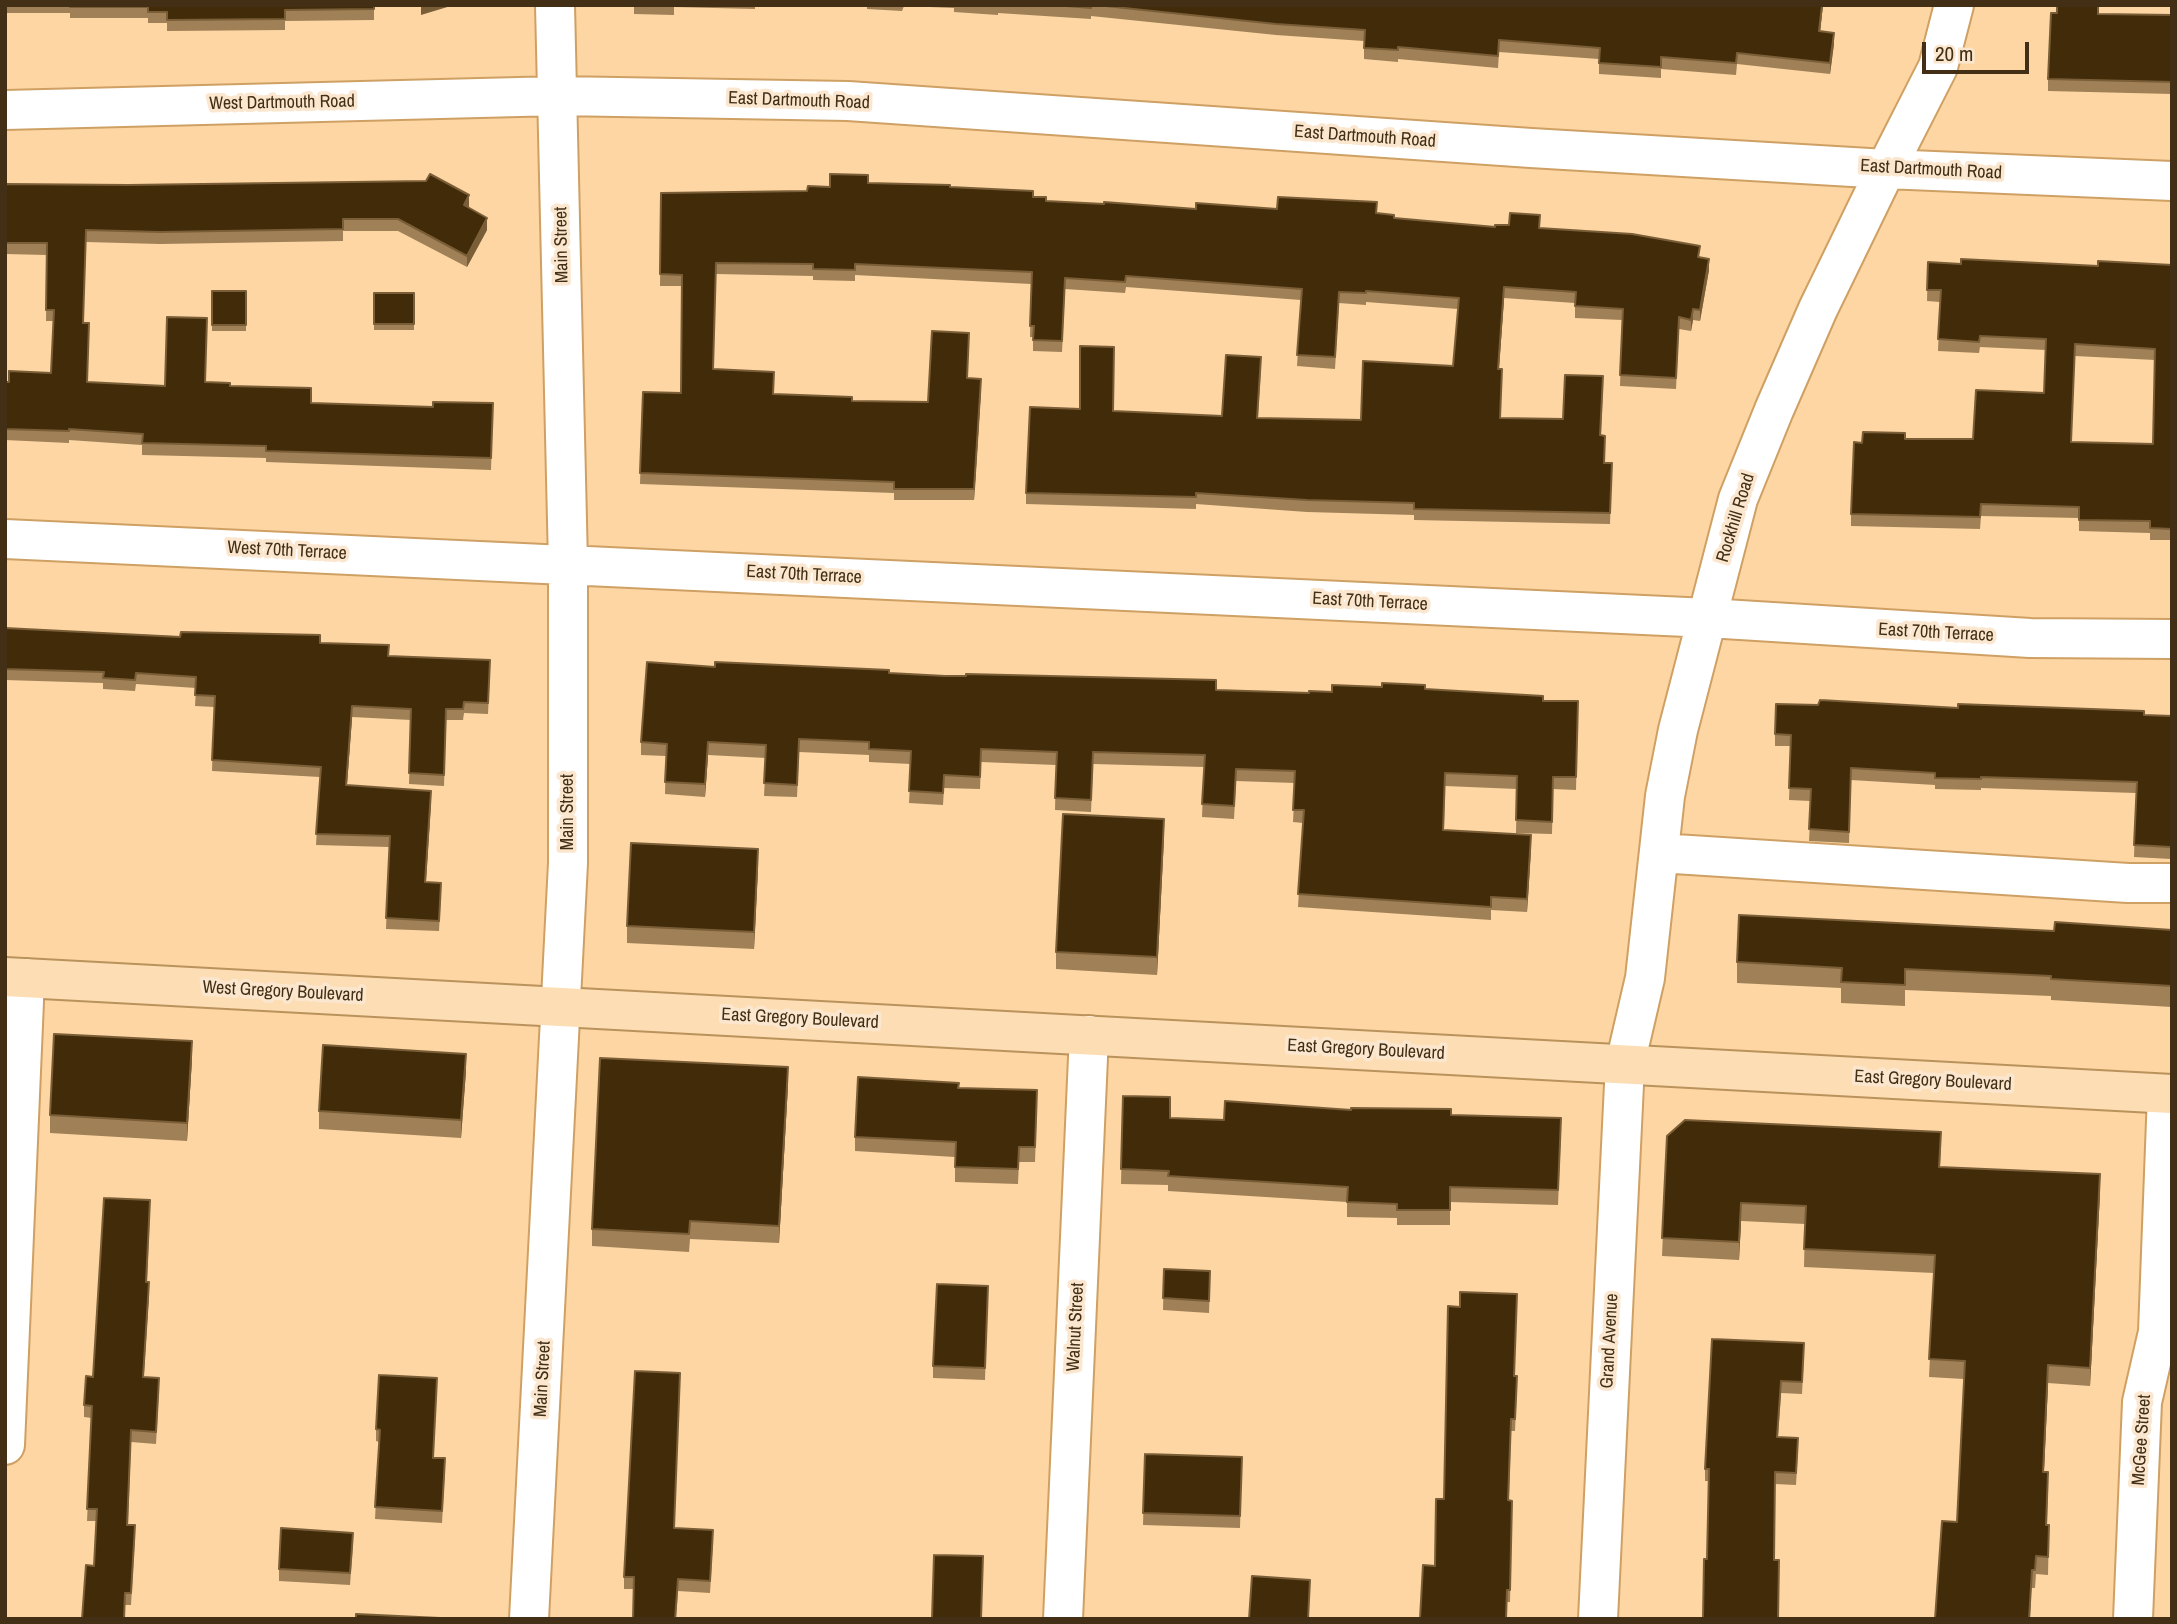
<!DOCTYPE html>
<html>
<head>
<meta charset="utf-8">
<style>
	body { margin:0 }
	#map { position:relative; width:2177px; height:1624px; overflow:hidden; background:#fdd6a4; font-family:"Archivo Narrow",sans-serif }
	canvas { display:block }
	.frame { position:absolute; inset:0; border:7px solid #422f15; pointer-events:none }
	.scale { position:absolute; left:1922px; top:42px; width:107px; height:32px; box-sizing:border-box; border:4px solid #422f15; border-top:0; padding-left:9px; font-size:21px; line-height:24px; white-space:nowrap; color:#422f15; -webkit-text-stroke:5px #fbe7cf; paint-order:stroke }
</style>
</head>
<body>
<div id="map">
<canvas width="2177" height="1624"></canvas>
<div class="frame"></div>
<div class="scale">20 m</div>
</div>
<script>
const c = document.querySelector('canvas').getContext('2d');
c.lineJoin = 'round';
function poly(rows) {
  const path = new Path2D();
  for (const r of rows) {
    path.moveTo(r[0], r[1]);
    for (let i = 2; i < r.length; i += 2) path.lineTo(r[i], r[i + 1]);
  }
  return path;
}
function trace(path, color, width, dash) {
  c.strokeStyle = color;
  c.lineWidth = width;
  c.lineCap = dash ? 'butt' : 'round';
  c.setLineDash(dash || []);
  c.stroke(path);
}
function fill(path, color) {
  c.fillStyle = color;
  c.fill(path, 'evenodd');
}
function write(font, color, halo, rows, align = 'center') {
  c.font = font + ' "Archivo Narrow",sans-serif';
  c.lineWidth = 7;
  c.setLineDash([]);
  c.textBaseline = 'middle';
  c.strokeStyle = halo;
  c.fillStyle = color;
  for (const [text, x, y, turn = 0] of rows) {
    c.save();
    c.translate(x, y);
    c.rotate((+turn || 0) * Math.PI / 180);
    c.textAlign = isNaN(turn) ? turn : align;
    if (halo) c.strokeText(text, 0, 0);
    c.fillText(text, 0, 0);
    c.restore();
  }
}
const minor = poly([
	[5,110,559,96,848,101,1531,148,1886,169,2172,181],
	[5,539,1708,618,2030,638,2172,639],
	[1659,853,2128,883,2172,883],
	[5,1445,25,978],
	[529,1619,568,863,568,564,555,5],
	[1063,1619,1089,1035],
	[1598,1619,1625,1064,1645,978,1665,796,1678,730,1738,499,1774,410,1818,309,1886,169,1938,67,1954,5],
	[2133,1619,2142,1402,2158,1332,2167,1094]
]);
const major = poly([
	[5,977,2172,1094]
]);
trace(minor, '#cfa063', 42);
trace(major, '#ba925b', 42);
trace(minor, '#fff', 38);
trace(major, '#fdddb3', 38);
fill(poly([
	[5,5,374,5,374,20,285,21,285,30,167,31,167,23,148,23,148,18,70,18,70,13,5,13],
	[634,5,1823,5,1820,31,1834,44,1830,74,1737,64,1736,75,1661,69,1661,78,1599,74,1599,59,1499,52,1498,68,1398,59,1398,62,1364,59,1364,41,1276,35,1091,16,1091,19,998,13,998,15,954,12,954,8,904,6,902,11,867,9,867,5,755,5,755,9,674,7,674,15,634,14],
	[2098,14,2172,15,2172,94,2048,91,2048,79],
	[868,183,950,187,1033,197,1046,201,1196,209,1277,209,1377,213,1394,218,1495,227,1540,228,1700,257,1709,270,1700,321,1693,320,1691,331,1679,329,1676,389,1620,386,1622,320,1575,318,1575,303,1504,298,1499,369,1501,418,1563,419,1603,388,1601,436,1604,463,1612,463,1610,524,1414,520,1414,515,1307,512,1196,504,1196,509,1026,504,1026,493,1113,411,1222,416,1261,368,1258,418,1361,420,1453,366,1458,309,1366,302,1366,305,1339,303,1335,369,1297,366,1301,300,1126,287,1125,293,1065,289,1062,352,1033,351,1033,337,1030,337,1031,284,855,275,855,281,813,280,813,276,716,274,713,369,773,394,852,401,928,402,968,378,981,390,974,500,894,500,894,493,640,484,643,392,681,393,682,286,660,286,661,193,807,191,830,187],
	[5,184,469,207,469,208,487,230,467,267,398,231,343,231,343,241,160,244,86,242,83,323,87,382,165,386,206,382,230,386,311,403,433,407,493,403,491,470,266,462,266,458,142,455,142,445,69,440,69,443,5,440,5,382,51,373,54,321,46,321,47,255,5,254],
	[1928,262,1961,264,2098,266,2172,265,2172,540,2150,540,2150,533,2079,531,2079,518,1981,516,1980,529,1851,526,1851,514,1862,443,1905,439,1973,439,2044,393,2046,350,1980,347,1979,353,1938,351,1940,302,1927,301],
	[2075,356,2155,360,2153,444,2071,442],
	[212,291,246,291,246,331,212,331],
	[374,293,414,293,414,330,374,330],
	[5,628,320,643,389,656,490,671,488,714,464,713,463,720,446,720,444,786,409,784,411,720,352,717,347,785,431,802,426,882,441,894,439,931,386,929,389,847,316,845,320,777,212,771,214,707,195,706,196,688,136,684,135,691,103,689,103,683,5,680],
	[715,667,889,673,1216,690,1309,693,1425,689,1543,701,1578,701,1576,790,1553,789,1552,834,1516,833,1517,789,1445,786,1444,830,1531,848,1527,912,1491,910,1491,920,1298,907,1303,823,1293,822,1295,783,1236,781,1234,819,1202,817,1204,767,1093,764,1091,812,1055,810,1056,765,981,762,980,789,944,788,943,805,909,803,911,764,869,762,869,755,799,752,797,797,764,796,766,758,708,755,705,797,665,794,666,756,641,755,641,742],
	[1818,705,1958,708,2172,716,2171,859,2134,857,2136,793,1981,788,1981,790,1935,789,1935,785,1851,780,1849,843,1809,841,1811,801,1789,800,1791,746,1775,746,1775,734],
	[1164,837,1157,975,1056,969,1056,952],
	[758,867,754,949,627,943,627,926],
	[2172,930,2172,1007,2051,1000,2051,996,1905,990,1905,1006,1841,1003,1841,988,1737,983,1737,962,2054,931],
	[192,1059,187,1141,50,1133,50,1115],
	[466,1071,461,1138,319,1129,319,1111],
	[788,1085,779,1243,690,1239,689,1252,592,1246,592,1229],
	[959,1089,1037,1105,1035,1162,1019,1162,1018,1184,955,1182,955,1157,855,1151,855,1137],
	[1123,1096,1170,1118,1224,1120,1351,1110,1451,1115,1561,1132,1558,1205,1450,1202,1450,1225,1397,1225,1397,1218,1347,1217,1347,1202,1168,1191,1168,1185,1121,1184],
	[1667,1136,1941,1150,1940,1167,2100,1192,2090,1386,2048,1383,2044,1472,2048,1490,2047,1525,2049,1525,2048,1575,2036,1574,2035,1588,2032,1588,1957,1522,1964,1379,1929,1377,1934,1273,1804,1267,1805,1224,1741,1221,1739,1260,1662,1256],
	[150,1212,147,1282,149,1294,143,1377,159,1390,156,1444,131,1442,128,1525,135,1537,131,1605,125,1605,94,1566,97,1521,87,1521,92,1418,84,1417,84,1405],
	[1164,1269,1210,1283,1209,1313,1163,1310],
	[988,1286,985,1380,933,1378,933,1366],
	[1712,1339,1804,1355,1802,1394,1781,1393,1778,1437,1798,1450,1796,1485,1775,1484,1707,1559,1709,1481,1705,1481,1705,1469],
	[1514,1376,1517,1388,1515,1431,1511,1431,1509,1500,1512,1501,1510,1602,1507,1602,1435,1566,1444,1499],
	[437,1390,433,1458,445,1470,442,1523,375,1519,379,1442,376,1441,376,1429],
	[1145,1454,1242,1457,1240,1528,1143,1525],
	[675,1528,713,1542,710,1593,678,1591,676,1619,633,1619,634,1589,624,1589,624,1577],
	[353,1545,350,1585,279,1581,279,1569]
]), '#a08056');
fill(poly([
	[423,5,454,5,421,15,421,6],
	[1822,5,1823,5,1819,43,1819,31],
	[1834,33,1834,44,1830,74,1830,63],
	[469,195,469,207,464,217,464,205],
	[487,218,487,230,467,267,467,256],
	[1709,259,1709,270,1700,321,1700,310],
	[1504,287,1504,298,1498,380,1498,369],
	[1693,309,1693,320,1691,331,1691,320],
	[981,379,981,390,974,500,974,489],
	[352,706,352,717,346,796,346,785],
	[708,742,708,755,705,797,705,784],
	[431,791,431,802,425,893,425,882],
	[1164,819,1164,837,1157,975,1157,957],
	[1531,835,1531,848,1527,912,1527,899],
	[758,849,758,867,754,949,754,932],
	[192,1041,192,1059,187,1141,187,1123],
	[466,1054,466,1071,461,1138,461,1120],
	[788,1067,788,1085,779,1243,779,1226],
	[2100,1174,2100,1192,2090,1386,2090,1368],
	[1741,1203,1741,1221,1739,1260,1739,1242],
	[149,1282,149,1294,143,1389,143,1377],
	[2048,1365,2048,1383,2043,1490,2043,1472],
	[2032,1570,2030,1619,2029,1619]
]), '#7a5e38');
const building = poly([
	[70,5,374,5,374,9,285,10,285,19,167,20,167,12,148,12,148,7,70,7,70,5],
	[1054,5,1091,5,1091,8,1054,5],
	[1096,5,1822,5,1819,31,1834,33,1830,63,1737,53,1736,63,1661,57,1661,67,1599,63,1600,48,1499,40,1498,56,1398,47,1398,50,1364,48,1365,30,1276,24,1096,5],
	[2057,5,2098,5,2098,14,2172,15,2172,82,2048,79,2051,13,2057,13,2057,5],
	[430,174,469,195,464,205,487,218,467,256,398,219,343,219,343,229,160,232,86,230,83,323,89,323,87,382,165,386,167,317,207,318,205,382,230,383,230,386,311,388,311,403,433,407,433,402,493,403,491,458,266,451,266,446,142,443,143,434,69,429,69,431,5,429,5,382,9,382,9,371,51,373,54,310,46,310,47,243,5,243,5,184,128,185,426,181,430,174],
	[830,174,868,175,868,183,950,185,950,187,1033,191,1033,197,1046,197,1046,201,1104,204,1104,202,1196,209,1196,203,1277,209,1278,197,1377,202,1376,213,1394,215,1394,218,1495,227,1495,225,1509,225,1510,213,1540,215,1539,228,1632,234,1700,246,1698,257,1709,259,1700,310,1693,309,1691,320,1679,317,1676,378,1620,375,1623,309,1575,306,1576,292,1504,287,1498,369,1502,369,1500,418,1563,419,1565,375,1603,376,1600,435,1605,436,1604,463,1612,463,1610,513,1414,509,1414,503,1307,500,1196,493,1196,497,1026,493,1030,407,1080,409,1080,346,1114,347,1113,411,1222,416,1226,355,1261,357,1257,418,1361,420,1363,361,1453,366,1459,298,1366,291,1366,293,1339,292,1335,357,1297,355,1302,289,1126,276,1125,282,1065,278,1062,341,1033,340,1034,326,1030,326,1032,272,855,264,855,270,813,269,813,264,716,263,713,369,774,372,773,394,852,397,852,401,928,402,932,331,969,333,967,378,981,379,974,489,894,489,894,482,640,473,643,392,681,393,682,275,660,274,661,193,807,191,808,186,830,187,830,174],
	[1961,259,2098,266,2098,261,2172,265,2172,529,2150,528,2150,521,2079,520,2079,507,1981,504,1980,517,1851,514,1854,442,1862,443,1863,432,1905,433,1905,439,1973,439,1976,390,2044,393,2046,339,1980,336,1979,342,1938,339,1941,290,1927,290,1928,262,1961,264,1961,259],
	[2075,344,2155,349,2153,444,2071,442,2075,344],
	[212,291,246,291,246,325,212,325,212,291],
	[374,293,414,293,414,324,374,324,374,293],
	[5,628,180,637,181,632,320,635,320,643,389,645,388,656,490,660,488,703,464,702,463,709,446,709,444,775,409,773,411,709,352,706,346,785,431,791,425,882,441,883,439,921,386,918,390,836,316,834,321,767,212,760,215,696,195,695,196,677,136,673,135,680,103,678,104,672,5,669,5,628],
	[647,662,715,667,715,662,889,670,889,673,945,676,966,676,966,674,1216,680,1216,690,1309,693,1309,691,1332,692,1332,685,1382,687,1382,683,1425,685,1425,689,1543,696,1543,701,1578,701,1576,777,1553,777,1552,822,1516,820,1517,776,1445,773,1443,830,1531,835,1527,899,1491,897,1491,907,1298,894,1304,810,1293,810,1295,771,1236,769,1234,806,1202,804,1205,755,1093,752,1091,800,1055,798,1057,752,981,749,980,777,944,775,943,793,909,791,911,751,869,749,869,742,799,739,797,785,764,783,766,745,708,742,705,784,665,782,667,744,641,742,647,662],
	[1820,700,1958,708,1958,704,2144,711,2144,715,2172,716,2171,847,2134,845,2137,782,1981,777,1981,779,1935,778,1935,773,1851,768,1849,832,1809,829,1811,789,1789,788,1791,735,1775,734,1776,704,1818,705,1820,700],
	[1063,814,1164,819,1157,957,1056,952,1063,814],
	[631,843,758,849,754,932,627,926,631,843],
	[1739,915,2054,931,2055,922,2172,930,2172,986,2051,979,2051,976,1905,969,1905,985,1841,982,1842,968,1737,962,1739,915],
	[54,1034,192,1041,187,1123,50,1115,54,1034],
	[323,1045,466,1054,461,1120,319,1111,323,1045],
	[600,1058,788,1067,779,1226,690,1221,689,1234,592,1229,600,1058],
	[858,1077,959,1083,958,1088,1037,1090,1035,1147,1019,1147,1018,1169,955,1167,956,1142,855,1137,858,1077],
	[1123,1096,1170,1097,1170,1118,1224,1120,1225,1101,1351,1110,1351,1108,1451,1109,1451,1115,1561,1118,1558,1190,1450,1187,1450,1210,1397,1210,1397,1204,1347,1202,1348,1187,1168,1176,1169,1171,1121,1169,1123,1096],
	[1685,1120,1941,1132,1939,1167,2100,1174,2090,1368,2048,1365,2043,1472,2048,1472,2046,1525,2049,1525,2048,1557,2036,1556,2035,1570,2032,1570,2029,1619,1935,1619,1942,1521,1957,1522,1965,1361,1929,1359,1935,1255,1804,1249,1806,1206,1741,1203,1739,1242,1662,1238,1667,1136,1685,1120],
	[104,1198,150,1200,146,1282,149,1282,143,1377,159,1378,156,1432,131,1430,127,1525,135,1525,131,1593,125,1593,124,1619,82,1619,86,1565,94,1566,97,1509,87,1509,92,1406,84,1405,86,1376,93,1377,104,1198],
	[1164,1269,1210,1271,1209,1301,1163,1298,1164,1269],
	[937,1284,988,1286,985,1368,933,1366,937,1284],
	[1460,1292,1517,1294,1514,1376,1517,1376,1515,1419,1511,1419,1508,1500,1512,1501,1510,1590,1507,1590,1506,1619,1420,1619,1423,1565,1435,1566,1436,1499,1444,1499,1448,1306,1460,1307,1460,1292],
	[1712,1339,1804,1343,1802,1382,1781,1381,1777,1437,1798,1438,1796,1473,1775,1472,1774,1560,1779,1560,1778,1619,1703,1619,1704,1559,1707,1559,1709,1469,1705,1469,1712,1339],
	[635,1371,680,1373,674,1528,713,1530,710,1581,678,1579,675,1619,633,1619,634,1577,624,1577,635,1371],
	[379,1375,437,1378,433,1458,445,1458,442,1511,375,1507,380,1430,376,1429,379,1375],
	[1145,1454,1242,1457,1240,1516,1143,1513,1145,1454],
	[281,1528,353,1533,350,1573,279,1569,281,1528],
	[934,1555,983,1556,981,1619,932,1619,934,1555],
	[1252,1576,1310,1580,1308,1619,1249,1619,1252,1576],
	[356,1614,440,1618,440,1619,356,1619,356,1614]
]);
fill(building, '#422b09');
trace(building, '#7a5e38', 2);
write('18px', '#422f15', '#fbe7cf', [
	["East Dartmouth Road",799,101,2],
	["West Dartmouth Road",282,103,-1],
	["East Dartmouth Road",1365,137,4],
	["East Dartmouth Road",1931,170,3],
	["Main Street",562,245,-91],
	["Rockhill Road",1736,518,-73],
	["West 70th Terrace",287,551,3],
	["East 70th Terrace",804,575,3],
	["East 70th Terrace",1370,602,3],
	["East 70th Terrace",1936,633,3],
	["Main Street",568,812,-90],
	["West Gregory Boulevard",283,992,3],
	["East Gregory Boulevard",800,1019,3],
	["East Gregory Boulevard",1366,1050,3],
	["East Gregory Boulevard",1933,1081,3],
	["Walnut Street",1076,1327,-87],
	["Grand Avenue",1610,1341,-87],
	["Main Street",543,1379,-87],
	["McGee Street",2142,1440,-86]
]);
</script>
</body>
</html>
